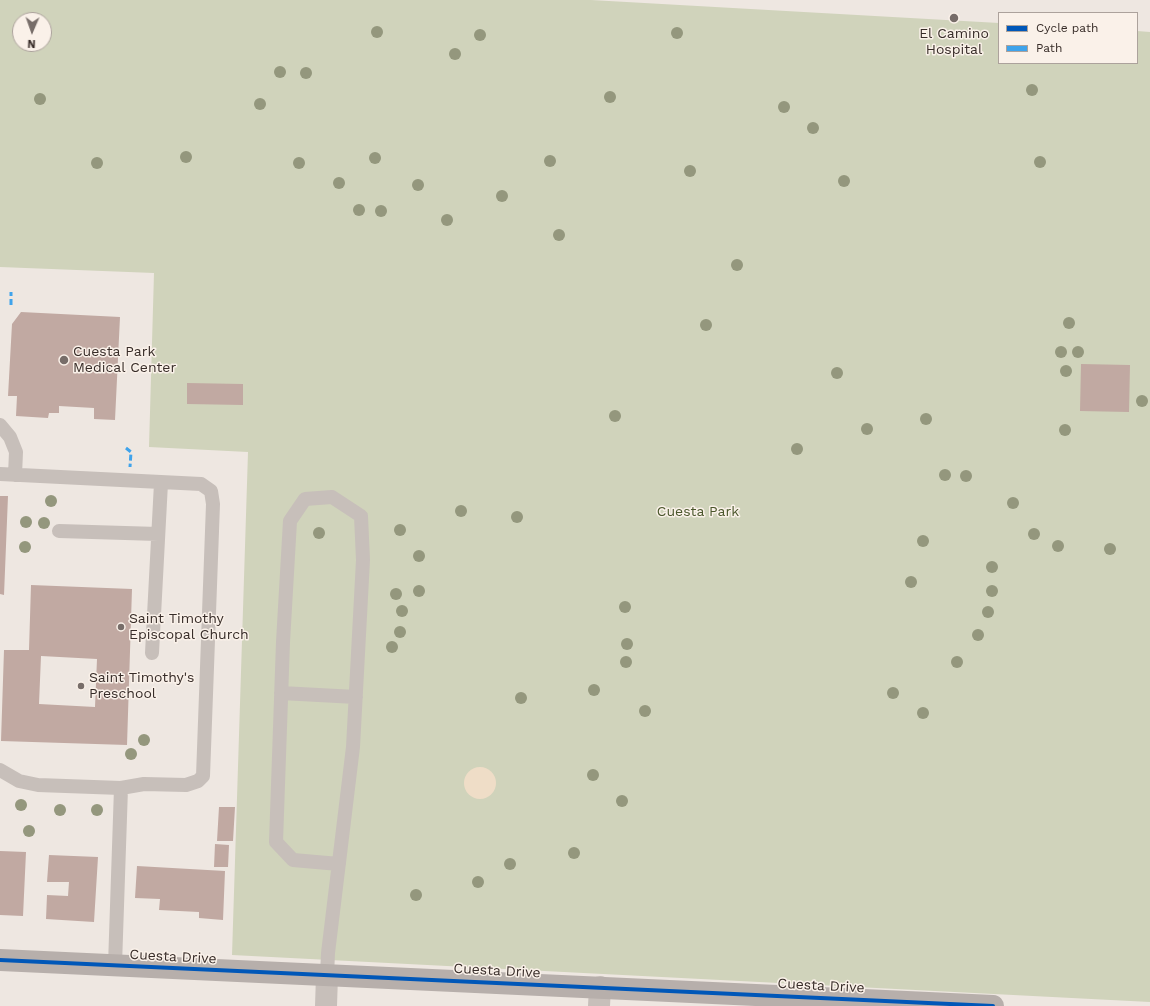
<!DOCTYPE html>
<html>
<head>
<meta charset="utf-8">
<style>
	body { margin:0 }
	#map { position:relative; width:1150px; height:1006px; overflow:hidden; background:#eee7e1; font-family:"Work Sans",sans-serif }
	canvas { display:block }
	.legend { position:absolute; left:998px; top:12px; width:140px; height:52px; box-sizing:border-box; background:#faf1e9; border:1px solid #aca29c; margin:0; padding:5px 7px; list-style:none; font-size:12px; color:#372c28 }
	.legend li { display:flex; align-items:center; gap:8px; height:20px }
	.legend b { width:20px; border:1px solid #aca29c }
	.north { position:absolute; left:12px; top:12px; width:40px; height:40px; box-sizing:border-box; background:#faf1e9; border:1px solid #aca29c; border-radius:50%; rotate:182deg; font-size:11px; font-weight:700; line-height:16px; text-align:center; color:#372c28 }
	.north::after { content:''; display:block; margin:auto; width:14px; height:18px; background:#776d69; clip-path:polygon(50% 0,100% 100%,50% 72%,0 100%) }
</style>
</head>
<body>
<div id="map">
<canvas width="1150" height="1006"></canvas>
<ul class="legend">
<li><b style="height:5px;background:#0057b8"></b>Cycle path</li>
<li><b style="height:5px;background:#3fa3eb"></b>Path</li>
</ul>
<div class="north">N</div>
</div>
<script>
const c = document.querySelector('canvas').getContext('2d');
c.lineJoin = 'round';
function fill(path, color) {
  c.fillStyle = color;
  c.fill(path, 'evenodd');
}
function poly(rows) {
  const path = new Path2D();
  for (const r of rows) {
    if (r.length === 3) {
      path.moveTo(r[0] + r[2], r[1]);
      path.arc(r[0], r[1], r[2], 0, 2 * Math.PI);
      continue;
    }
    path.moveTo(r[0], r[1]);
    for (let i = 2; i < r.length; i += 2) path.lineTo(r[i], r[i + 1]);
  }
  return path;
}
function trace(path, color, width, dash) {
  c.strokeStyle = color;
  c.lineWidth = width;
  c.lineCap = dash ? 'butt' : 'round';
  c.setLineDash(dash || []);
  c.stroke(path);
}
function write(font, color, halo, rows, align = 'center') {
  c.font = font + ' "Work Sans",sans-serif';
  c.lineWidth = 3;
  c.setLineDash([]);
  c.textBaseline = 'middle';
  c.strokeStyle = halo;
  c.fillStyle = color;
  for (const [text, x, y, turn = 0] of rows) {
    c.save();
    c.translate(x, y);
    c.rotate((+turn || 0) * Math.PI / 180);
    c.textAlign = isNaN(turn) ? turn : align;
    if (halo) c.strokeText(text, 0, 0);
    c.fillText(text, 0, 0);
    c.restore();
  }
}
fill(poly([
	[0,0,591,0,999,23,999,63,1137,63,1137,31,1150,32,1150,1002,232,955,248,452,149,447,154,273,0,267],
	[20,20,44,20,44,44,20,44]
]), '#d0d3bb');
fill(poly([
	[480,783,16]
]), '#efddc7');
fill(poly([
	[21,312,120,317,115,420,94,419,94,408,59,406,59,413,49,413,48,418,16,416,17,396,8,396,12,324],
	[1081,364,1130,365,1129,412,1080,411],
	[187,383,243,384,243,405,187,404],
	[0,496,8,496,4,595,0,594],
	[31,585,132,589,127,745,1,741,4,650,29,650],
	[41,656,97,659,95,707,39,704],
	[219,807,235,807,233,841,217,841],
	[215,844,229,845,228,867,214,867],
	[0,851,26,852,23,916,0,915],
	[49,855,98,857,94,922,46,919,47,895,68,896,69,882,47,882],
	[137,866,225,871,223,920,199,918,199,912,159,910,160,899,135,898]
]), '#c1a9a2');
trace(poly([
	[0,425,10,437,16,452,15,475],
	[0,474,201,484,211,491,213,504,203,776,198,781,186,785,144,784,121,788,38,785,19,781,0,770],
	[59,531,158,534],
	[152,653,161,483],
	[281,693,356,697],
	[115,965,121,788],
	[327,976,328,953,353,747,363,560,361,516,332,497,305,499,290,521,283,642,276,842,293,860,339,864]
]), '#c7bfba', 14);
trace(poly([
	[326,1006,327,976],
	[599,1006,600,987]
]), '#c7bfba', 22);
trace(poly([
	[0,960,993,1006]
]), '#b7afab', 22);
trace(poly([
	[11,305,11,292],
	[126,448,131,452,130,467]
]), '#3fa3eb', 3, [6, 3]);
trace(poly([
	[0,960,993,1006]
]), '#0057b8', 4);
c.fillStyle = '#94977d';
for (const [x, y] of [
	[377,32],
	[677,33],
	[480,35],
	[455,54],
	[280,72],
	[306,73],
	[1032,90],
	[610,97],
	[40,99],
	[260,104],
	[784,107],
	[813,128],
	[186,157],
	[375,158],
	[550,161],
	[1040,162],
	[97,163],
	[299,163],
	[690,171],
	[844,181],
	[339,183],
	[418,185],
	[502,196],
	[359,210],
	[381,211],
	[447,220],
	[559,235],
	[737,265],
	[1069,323],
	[706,325],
	[1061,352],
	[1078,352],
	[1066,371],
	[837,373],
	[1142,401],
	[615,416],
	[926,419],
	[867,429],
	[1065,430],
	[797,449],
	[945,475],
	[966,476],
	[51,501],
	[1013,503],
	[461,511],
	[517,517],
	[26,522],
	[44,523],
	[400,530],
	[319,533],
	[1034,534],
	[923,541],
	[1058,546],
	[25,547],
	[1110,549],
	[419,556],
	[992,567],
	[911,582],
	[419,591],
	[992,591],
	[396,594],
	[625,607],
	[402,611],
	[988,612],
	[400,632],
	[978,635],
	[627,644],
	[392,647],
	[626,662],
	[957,662],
	[594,690],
	[893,693],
	[521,698],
	[645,711],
	[923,713],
	[144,740],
	[131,754],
	[593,775],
	[622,801],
	[21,805],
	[60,810],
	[97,810],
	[29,831],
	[574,853],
	[510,864],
	[478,882],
	[416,895]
]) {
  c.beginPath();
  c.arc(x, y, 6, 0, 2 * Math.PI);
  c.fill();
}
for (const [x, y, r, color] of [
	[954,18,5,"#776d69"],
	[64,360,5,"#776d69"],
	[121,627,4,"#776d69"],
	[81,686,4,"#776d69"]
]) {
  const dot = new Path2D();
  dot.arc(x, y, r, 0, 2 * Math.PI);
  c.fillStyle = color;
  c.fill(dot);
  trace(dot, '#faf1e9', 1.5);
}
write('14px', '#372c28', '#faf1e9', [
	["El Camino",954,34,"center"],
	["Hospital",954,50,"center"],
	["Cuesta Park",73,352],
	["Medical Center",73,368],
	["Saint Timothy",129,619],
	["Episcopal Church",129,635],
	["Saint Timothy's",89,678],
	["Preschool",89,694]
], 'left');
write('14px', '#4a562b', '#faf1e9', [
	["Cuesta Park",698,512]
]);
write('14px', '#372c28', '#faf1e9', [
	["Cuesta Drive",173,957,3],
	["Cuesta Drive",497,971,3],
	["Cuesta Drive",821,986,3]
]);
</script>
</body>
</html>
